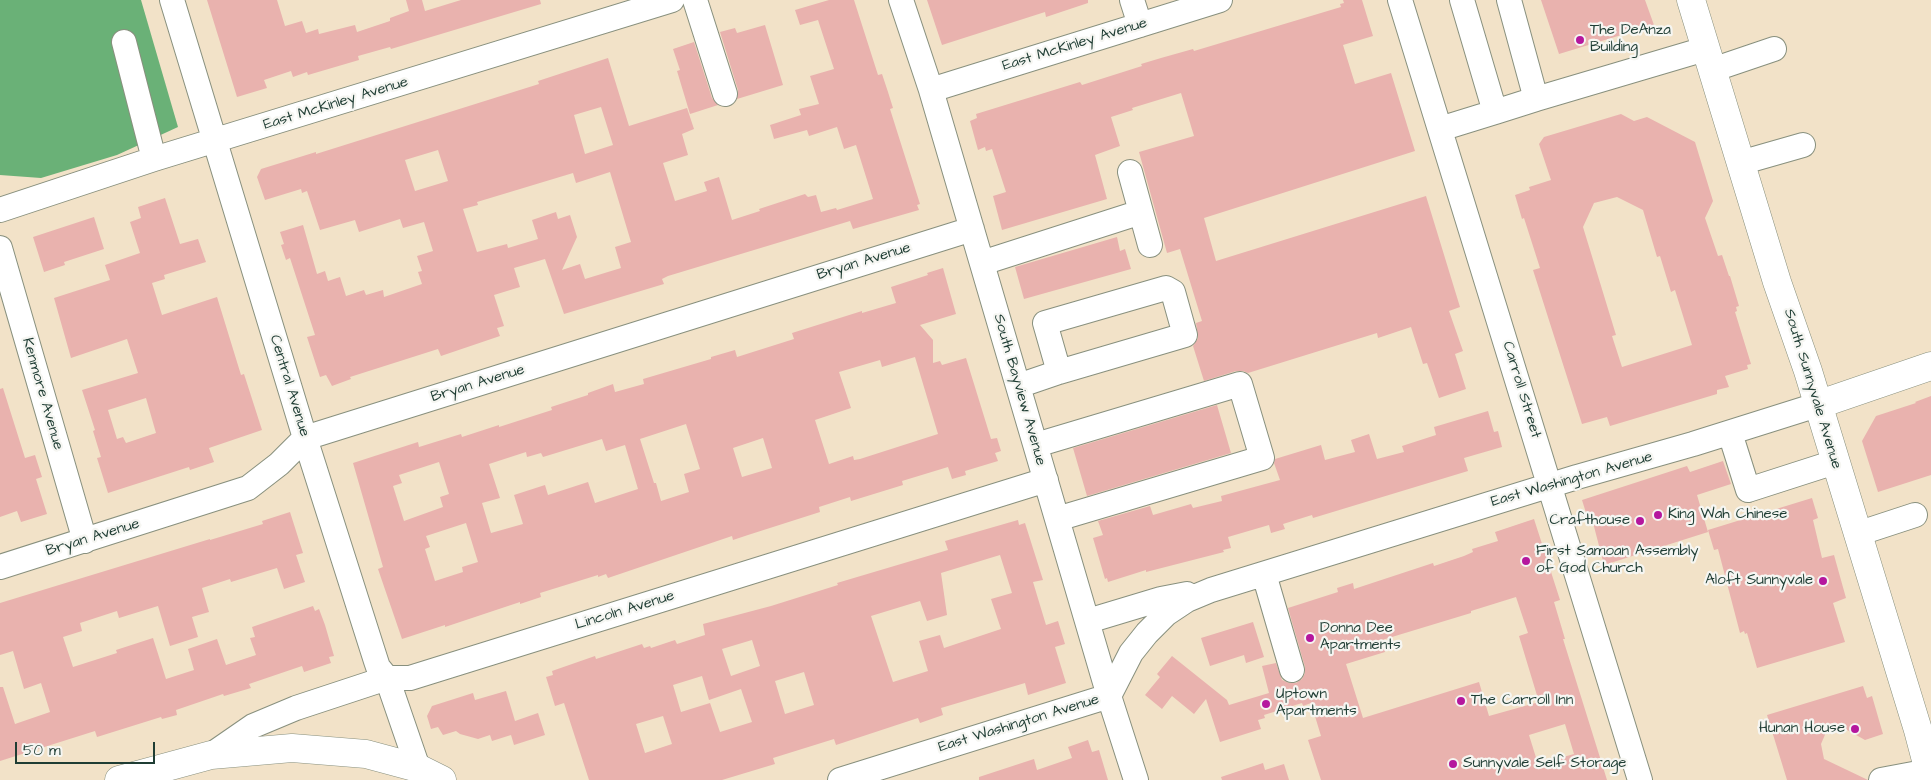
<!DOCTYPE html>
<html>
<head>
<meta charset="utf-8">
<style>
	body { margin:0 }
	#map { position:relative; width:1931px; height:780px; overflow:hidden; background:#f2e2c8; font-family:"Architects Daughter",sans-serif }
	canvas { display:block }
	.scale { position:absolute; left:15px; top:742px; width:140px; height:22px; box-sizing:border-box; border:2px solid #1f3d34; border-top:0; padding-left:6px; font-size:15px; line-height:18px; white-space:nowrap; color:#1f3d34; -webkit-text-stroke:4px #f6f6f2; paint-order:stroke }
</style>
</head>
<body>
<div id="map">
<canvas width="1931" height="780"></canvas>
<div class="scale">50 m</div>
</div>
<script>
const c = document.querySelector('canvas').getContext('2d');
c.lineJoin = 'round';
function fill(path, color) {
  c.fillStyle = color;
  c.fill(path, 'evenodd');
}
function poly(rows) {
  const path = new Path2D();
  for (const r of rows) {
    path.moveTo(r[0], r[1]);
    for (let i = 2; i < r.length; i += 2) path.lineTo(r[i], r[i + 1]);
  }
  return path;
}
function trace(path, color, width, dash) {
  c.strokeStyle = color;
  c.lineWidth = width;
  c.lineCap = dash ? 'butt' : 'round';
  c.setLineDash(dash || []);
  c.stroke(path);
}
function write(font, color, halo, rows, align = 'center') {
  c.font = font + ' "Architects Daughter",sans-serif';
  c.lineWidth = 4.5;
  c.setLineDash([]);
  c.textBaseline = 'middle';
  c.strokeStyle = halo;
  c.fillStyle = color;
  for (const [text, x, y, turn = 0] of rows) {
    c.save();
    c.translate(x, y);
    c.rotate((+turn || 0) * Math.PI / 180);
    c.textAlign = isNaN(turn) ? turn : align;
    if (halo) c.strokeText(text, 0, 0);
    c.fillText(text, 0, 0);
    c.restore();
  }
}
fill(poly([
	[0,0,141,0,178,127,117,155,41,178,0,175]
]), '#6ab177');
fill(poly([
	[207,0,277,0,285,26,302,21,306,33,318,29,319,34,355,25,357,32,390,21,390,18,409,11,406,0,422,0,425,11,461,0,540,0,541,4,391,49,390,47,358,56,359,60,308,75,307,72,293,77,291,71,264,80,267,88,237,97],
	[829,0,854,0,878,75,882,74,888,92,893,108,890,109,920,204,917,205,919,210,853,229,850,221,668,276,662,279,664,284,564,314,545,259,514,268,520,287,494,295,504,326,497,328,500,336,441,356,438,349,350,377,351,379,332,386,326,375,320,377,307,337,315,335,290,258,286,260,281,245,284,244,280,232,303,225,317,274,325,271,328,281,340,277,346,296,364,290,366,295,383,290,384,297,422,284,418,272,422,271,417,256,433,251,424,222,403,228,400,219,359,232,355,220,320,230,307,191,302,193,301,189,265,200,257,177,261,169,316,152,316,154,539,84,538,81,608,58,629,126,687,108,694,129,682,134,688,155,663,163,675,201,707,191,704,182,719,177,732,220,760,211,759,209,805,194,808,197,816,195,821,212,836,208,837,210,873,199,856,145,844,149,837,127,809,136,807,130,774,139,770,125,801,115,799,109,819,104,810,76,834,69,818,20,800,25,795,10],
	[601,107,613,145,585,154,574,115],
	[438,150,448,181,415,191,405,160],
	[610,172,631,242,615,247,621,268,585,279,580,264,562,270,577,237,570,215,558,219,556,212,532,220,538,239,508,248,507,244,477,252,463,209,478,205,477,202,573,173,576,183],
	[927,0,1088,0,1088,3,1046,17,1045,12,942,45],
	[1343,0,1362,0,1373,36,1343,45,1355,84,1391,73,1415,151,1204,218,1216,261,1426,196,1460,307,1449,311,1463,351,1455,354,1466,389,1439,398,1427,363,1423,364,1411,327,1378,338,1377,333,1248,373,1243,371,1236,371,1204,381,1193,346,1198,338,1196,323,1202,321,1180,249,1167,253,1139,152,1194,136,1181,93,1132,108,1133,110,1111,117,1120,146,1095,155,1107,199,1002,230,993,196,1006,192,992,149,986,151,985,147,978,150,970,121,977,118,976,114,1080,82,1082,85,1142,66,1141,64,1161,58,1193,49,1194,51,1341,7,1340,4,1344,3],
	[1541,0,1645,0,1654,25,1559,54],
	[765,25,783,85,737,99,738,90,720,32,735,28,737,33],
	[694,42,712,98,718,105,690,114,677,71,680,70,673,49],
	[1621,114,1634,121,1647,117,1695,142,1713,201,1705,218,1718,256,1722,255,1729,276,1730,276,1739,306,1736,307,1737,311,1735,312,1751,364,1747,365,1748,369,1725,376,1729,387,1717,390,1717,394,1610,426,1607,417,1582,424,1533,270,1540,268,1524,218,1522,219,1515,195,1530,190,1529,187,1551,180,1539,144,1544,137],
	[1617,197,1643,210,1657,257,1660,256,1671,292,1675,290,1692,345,1622,367,1612,336,1616,335,1583,227,1594,203],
	[165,198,180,244,198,239,206,262,164,275,165,279,152,283,162,315,217,297,241,375,244,374,262,430,209,448,214,462,190,470,189,467,108,493,97,458,101,457,93,431,95,430,82,390,138,373,127,339,71,358,54,298,110,280,105,265,140,253,130,222,141,218,138,207],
	[146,398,156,433,126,443,123,437,117,439,108,410],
	[94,217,104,249,64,262,65,265,44,272,33,237],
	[1117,237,1120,251,1125,249,1131,269,1024,299,1015,267],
	[943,268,956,314,920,325,933,340,933,363,940,361,942,365,966,358,991,439,997,438,1001,451,995,453,998,461,965,471,966,475,952,479,948,467,902,481,903,485,851,501,850,497,819,507,820,512,748,535,733,540,732,536,608,578,606,574,598,577,598,575,540,593,541,597,520,604,520,602,445,627,445,625,402,639,378,569,383,567,353,463,418,442,419,447,461,434,462,437,499,425,499,427,552,410,551,407,588,395,588,393,613,384,615,392,644,384,643,379,711,359,711,357,735,350,737,357,794,339,792,333,862,311,862,313,896,303,891,287,928,275,927,273],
	[915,357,938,434,860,459,854,460,853,456,829,464,815,420,851,408,839,372,880,360,882,367],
	[686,424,700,469,684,474,689,492,661,501,656,483,654,483,640,439],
	[763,438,772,468,742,477,733,448],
	[602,439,606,451,625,445,638,489,595,503,588,482,548,495,545,485,514,495,523,524,491,533,482,503,500,498,489,464,526,452,527,457,541,453,543,457],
	[439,462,449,494,440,497,443,507,404,521,393,486,402,483,399,475],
	[466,523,478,562,462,567,463,572,435,581,425,549,430,547,426,536],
	[3,388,25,458,35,455,42,477,36,479,47,514,21,522,17,511,0,517,0,389],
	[1931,396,1931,475,1878,492,1862,441,1876,416,1916,403,1915,402],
	[1217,405,1231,453,1087,496,1073,448],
	[1488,411,1494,432,1498,431,1502,447,1464,458,1468,471,1313,518,1312,515,1283,524,1285,529,1271,533,1269,525,1228,537,1231,548,1223,550,1224,552,1146,572,1146,570,1108,582,1107,578,1105,579,1093,538,1103,535,1098,521,1150,506,1153,515,1191,504,1193,508,1222,501,1221,496,1280,480,1274,463,1275,459,1321,445,1325,460,1355,452,1351,440,1369,434,1377,459,1404,452,1402,446,1436,435,1434,427],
	[1723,461,1731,484,1697,495,1708,532,1604,565,1591,515,1587,516,1582,500,1687,466,1690,472],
	[1812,498,1818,518,1813,520,1822,558,1834,555,1846,598,1833,603,1845,642,1757,668,1747,633,1745,634,1744,631,1740,633,1718,549,1714,550,1708,530],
	[290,512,303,553,296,555,305,582,284,589,277,568,231,582,230,579,202,588,209,612,192,617,198,637,170,646,158,606,119,618,117,611,80,623,82,631,63,637,73,667,117,653,116,650,153,638,166,679,194,670,188,649,217,639,226,665,256,655,250,638,255,637,252,627,313,606,315,611,319,609,325,625,334,656,329,657,331,663,304,672,302,666,249,684,251,688,224,696,223,694,176,710,177,715,162,719,161,717,97,737,95,731,0,761,0,687,3,687,15,724,50,712,41,683,24,689,13,651,0,655,0,603,210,539,210,540,263,524,262,521],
	[1534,519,1560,600,1554,602,1565,639,1563,639,1607,780,1321,780,1308,740,1321,736,1311,703,1303,706,1302,703,1264,715,1265,718,1258,720,1261,729,1220,742,1206,699,1194,714,1172,696,1162,709,1145,695,1160,677,1157,674,1172,656,1227,700,1229,705,1269,693,1262,666,1276,663,1282,680,1289,683,1296,683,1302,679,1305,673,1305,667,1288,608,1338,592,1337,588,1353,583,1354,589,1433,563,1434,566,1464,556,1473,552,1472,549,1498,541,1495,532],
	[1516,597,1528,633,1519,636,1539,702,1489,716,1479,682,1363,718,1346,664,1385,652,1382,640,1471,613,1471,611],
	[1565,724,1574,754,1538,764,1529,735],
	[1018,520,1019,525,1025,523,1043,580,1033,582,1046,625,1058,621,1065,644,1055,647,1066,683,1028,695,1025,683,941,708,943,715,920,723,918,718,836,745,834,739,773,758,775,764,722,780,589,780,564,703,555,706,546,677,553,675,552,671,595,656,596,659,642,644,644,648,650,646,651,648,675,640,677,644,705,635,703,624,771,606,838,585,837,583,948,550,945,541],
	[1000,555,1012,593,991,599,1001,629,944,648,940,635,919,641,928,671,893,682,871,616,920,601,927,621,947,615,941,573],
	[752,640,760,666,731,676,722,649],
	[804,672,814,705,785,714,775,681],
	[702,676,709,700,741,689,752,722,720,732,710,703,681,712,673,685],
	[663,716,672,744,645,753,636,724],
	[1253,622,1264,657,1246,663,1244,655,1210,666,1201,638],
	[1863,686,1867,698,1872,696,1883,734,1865,740,1840,726,1827,730,1821,744,1824,759,1868,780,1787,780,1767,715],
	[506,691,515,721,538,713,545,735,514,745,511,735,492,741,490,735,478,739,460,734,456,731,443,735,438,727,431,729,427,716,432,706,473,693,475,700],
	[1088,740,1092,752,1099,750,1108,780,979,780,979,777,1034,759,1037,770,1072,758,1068,747],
	[1263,763,1265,770,1284,764,1289,780,1222,780,1221,777]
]), '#e9b2ae');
const minor = poly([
	[172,0,305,438,376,661,378,667,387,678,418,768],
	[695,0,725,94],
	[901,0,931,90,1109,696,1136,780],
	[1132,0,1140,25],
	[1400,0,1640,780],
	[1462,0,1495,112,1536,99,1509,0],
	[124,42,154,159],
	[1712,70,1774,49],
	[931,90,1220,0],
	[1536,99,1705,49],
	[1440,129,1495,112],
	[1740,163,1803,145],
	[1130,172,1150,245],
	[0,210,154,159,672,0],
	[0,248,85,541],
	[982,263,1141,212],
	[1018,386,1059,372,1185,335,1173,292,1166,288,1045,323,1059,372],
	[1730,433,1748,490,1835,462],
	[1036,445,1240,384,1262,458,1057,519],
	[1857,534,1915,515],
	[0,567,248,488,279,464,305,438,972,229],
	[1264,574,1292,670],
	[1088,621,1161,599,1187,594],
	[211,755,253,726,296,708,387,678,410,678,1046,480],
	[840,780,1109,696,1131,653,1147,633,1166,614,1187,600,1211,590,1577,477,1693,444,1817,405],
	[1881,780,1929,771]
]);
const major = poly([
	[1691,0,1777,282,1808,371,1918,730,1931,779],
	[1817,405,1931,366],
	[119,780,211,755,292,748,366,754,418,768,442,780]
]);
trace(minor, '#88907e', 26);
trace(major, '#88907e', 29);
trace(minor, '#fff', 24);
trace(major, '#fff', 28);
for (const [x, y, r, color] of [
	[1580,40,5,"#b5179e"],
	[1658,515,5,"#b5179e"],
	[1640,521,5,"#b5179e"],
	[1526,561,5,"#b5179e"],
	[1823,581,5,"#b5179e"],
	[1310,638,5,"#b5179e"],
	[1461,701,5,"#b5179e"],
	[1266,704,5,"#b5179e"],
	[1855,729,5,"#b5179e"],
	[1453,764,5,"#b5179e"]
]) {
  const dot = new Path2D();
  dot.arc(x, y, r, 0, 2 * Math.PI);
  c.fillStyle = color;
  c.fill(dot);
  trace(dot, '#f6f6f2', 2);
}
write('15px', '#1f3d34', '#f6f6f2', [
	["The DeAnza",1590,31],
	["Building",1590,48],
	["King Wah Chinese",1668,515],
	["Crafthouse",1630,521,"right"],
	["First Samoan Assembly",1536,552],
	["of God Church",1536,569],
	["Aloft Sunnyvale",1813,581,"right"],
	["Donna Dee",1320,629],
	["Apartments",1320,646],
	["Uptown",1276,695],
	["Apartments",1276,712],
	["The Carroll Inn",1471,701],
	["Hunan House",1845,729,"right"],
	["Sunnyvale Self Storage",1463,764]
], 'left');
write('15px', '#1f3d34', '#f6f6f2', [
	["East McKinley Avenue",1075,45,-17],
	["East McKinley Avenue",336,104,-17],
	["Bryan Avenue",864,262,-17],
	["Bryan Avenue",478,384,-17],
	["Central Avenue",289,386,73],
	["South Sunnyvale Avenue",1812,389,73],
	["South Bayview Avenue",1019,390,74],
	["Carroll Street",1521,390,73],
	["Kenmore Avenue",42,394,74],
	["East Washington Avenue",1572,480,-16],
	["Bryan Avenue",93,538,-17],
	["Lincoln Avenue",625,611,-17],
	["East Washington Avenue",1019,724,-17]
]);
</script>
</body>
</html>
